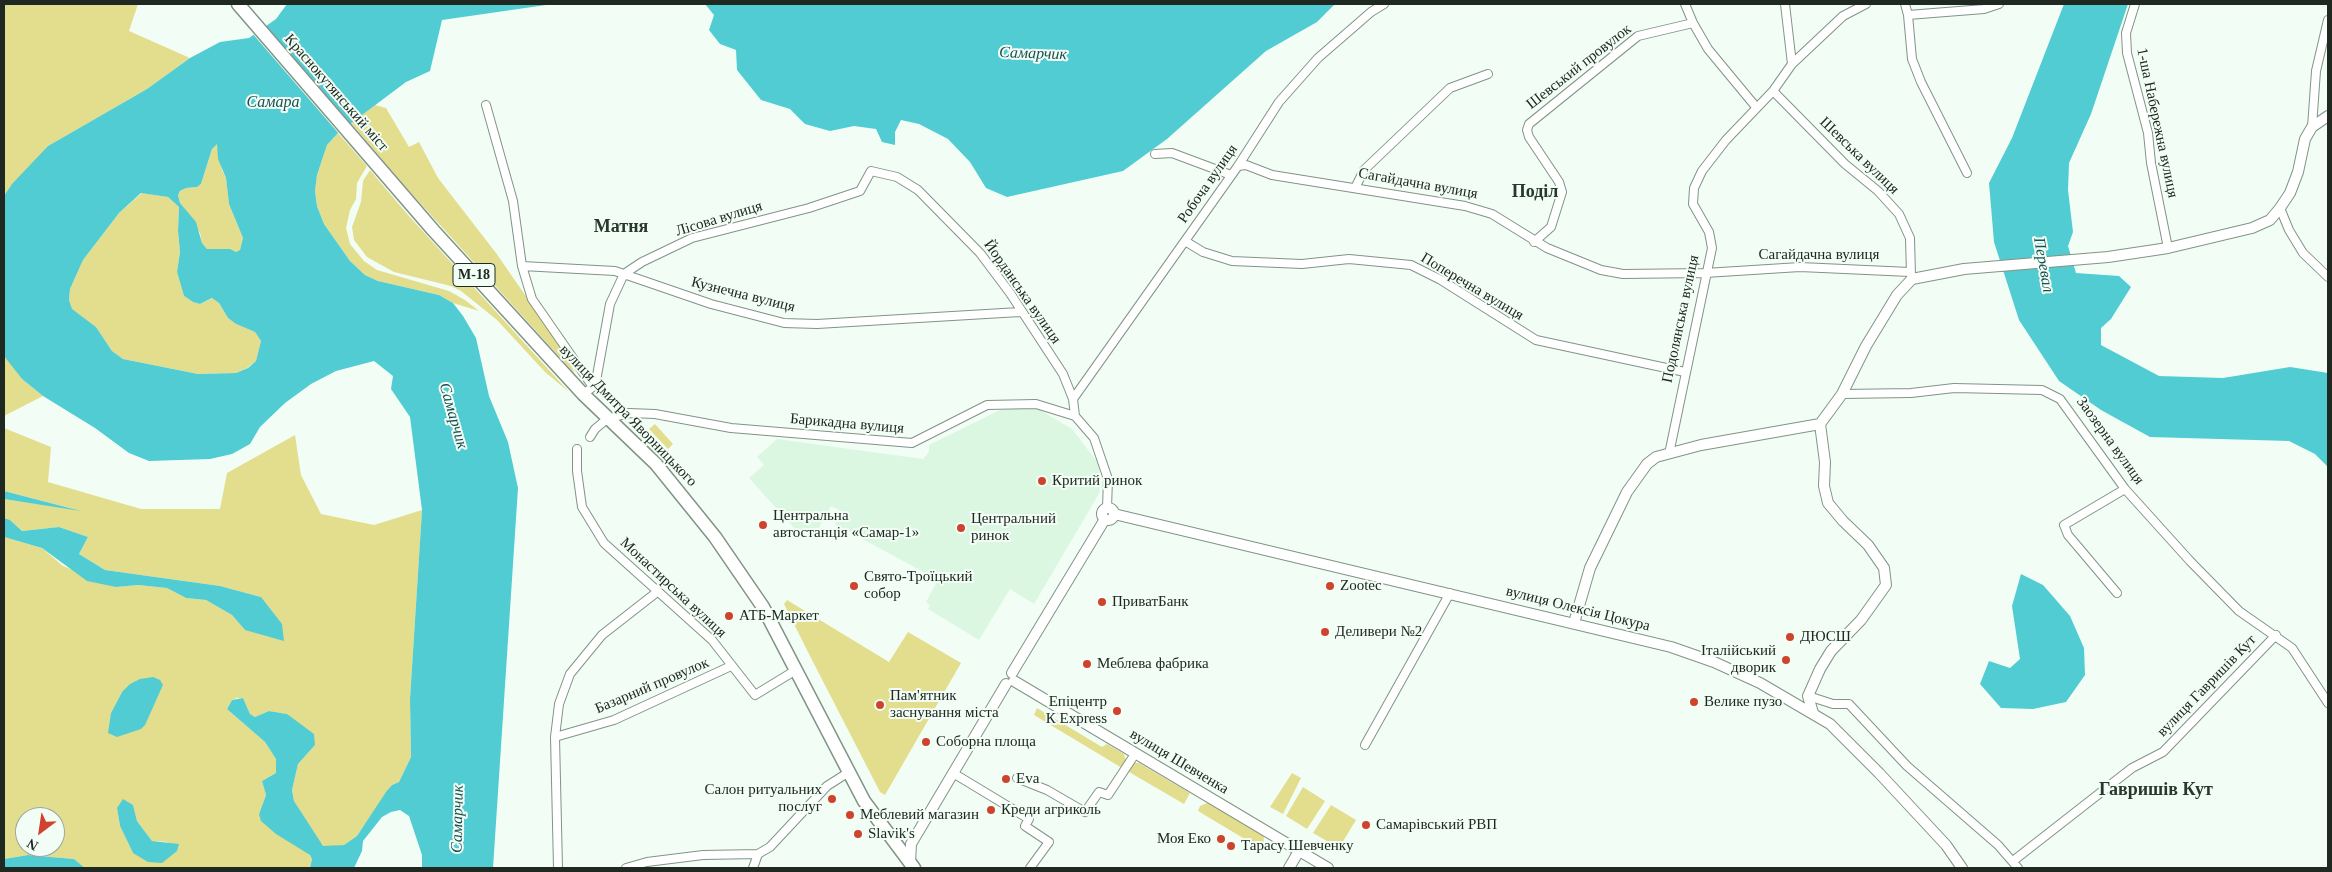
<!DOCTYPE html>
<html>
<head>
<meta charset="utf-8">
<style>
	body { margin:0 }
	#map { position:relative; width:2332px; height:872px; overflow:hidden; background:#f2fef5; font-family:"Times New Roman",serif }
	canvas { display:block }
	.frame { position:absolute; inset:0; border:5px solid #202822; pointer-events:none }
	.north { position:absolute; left:15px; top:807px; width:50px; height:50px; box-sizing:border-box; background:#f2fef5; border:1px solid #9ea8a1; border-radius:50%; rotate:211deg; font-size:14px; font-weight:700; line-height:20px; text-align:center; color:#202822 }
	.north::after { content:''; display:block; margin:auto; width:18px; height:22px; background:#cf432e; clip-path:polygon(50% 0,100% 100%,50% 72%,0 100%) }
</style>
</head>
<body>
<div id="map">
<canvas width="2332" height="872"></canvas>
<div class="frame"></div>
<div class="north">N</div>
</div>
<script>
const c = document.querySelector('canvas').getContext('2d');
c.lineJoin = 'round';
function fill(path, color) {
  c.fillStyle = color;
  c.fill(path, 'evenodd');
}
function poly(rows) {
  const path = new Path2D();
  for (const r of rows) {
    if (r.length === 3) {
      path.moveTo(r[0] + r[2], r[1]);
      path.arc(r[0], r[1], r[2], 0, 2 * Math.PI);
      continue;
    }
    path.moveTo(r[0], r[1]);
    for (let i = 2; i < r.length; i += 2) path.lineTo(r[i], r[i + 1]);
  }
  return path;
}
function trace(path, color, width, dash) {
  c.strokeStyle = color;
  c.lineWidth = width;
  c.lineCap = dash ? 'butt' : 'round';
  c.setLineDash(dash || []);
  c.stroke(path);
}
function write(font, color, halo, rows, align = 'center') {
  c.font = font + ' "Times New Roman",serif';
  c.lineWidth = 4;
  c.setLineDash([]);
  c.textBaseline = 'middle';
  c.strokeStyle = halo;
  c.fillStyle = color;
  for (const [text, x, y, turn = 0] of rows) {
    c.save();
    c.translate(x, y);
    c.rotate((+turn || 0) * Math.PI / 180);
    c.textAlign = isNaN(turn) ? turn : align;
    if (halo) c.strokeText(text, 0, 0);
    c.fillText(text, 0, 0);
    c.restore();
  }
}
fill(poly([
	[1006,407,1038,409,1072,429,1099,464,1100,492,1034,604,1010,589,979,640,928,609,930,605,926,602,938,580,835,524,841,511,831,506,814,537,804,539,749,478,764,465,757,457,777,439,923,459,929,452,929,445]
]), '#dbf7e1');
fill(poly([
	[4,4,138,4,129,31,190,58,147,89,48,146,4,196],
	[375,105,386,108,409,147,419,142,438,178,496,253,568,357,575,374,402,183,351,123],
	[338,133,367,166,357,183,356,199,350,210,346,228,350,244,364,261,377,270,449,291,465,300,479,311,453,303,439,295,378,281,365,275,350,261,324,224,317,206,315,191,317,175,327,145],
	[217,143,222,170,226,178,229,204,243,238,240,250,236,252,223,249,213,251,207,249,202,243,200,233,180,203,178,195,180,191,186,188,197,187,201,184,212,149],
	[370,170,408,215,569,392,545,372,497,320,461,291,451,286,394,272,367,257,354,240,352,227,361,202,363,181],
	[142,193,168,197,179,207,178,231,180,252,177,272,184,296,193,302,200,304,213,298,219,303,228,318,236,324,255,332,261,341,256,361,247,368,236,373,198,374,123,359,112,351,96,327,72,310,69,300,70,289,83,260,119,213],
	[4,354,22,379,43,396,4,416],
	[655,424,673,444,668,449,649,429],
	[4,428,51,447,48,482,141,509,220,509,227,473,295,435,301,475,321,514,374,525,422,510,410,699,411,757,399,782,392,785,357,836,344,845,328,847,323,846,316,838,294,801,292,790,298,764,315,745,287,714,269,711,255,717,250,714,243,698,237,698,232,700,227,709,265,742,276,759,276,773,262,781,266,795,259,814,310,855,312,859,310,868,85,868,74,859,28,855,4,859,4,537,42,548,63,566,116,587,138,585,167,588,186,598,206,600,232,615,245,630,261,597,220,586,105,570,79,554,88,537,59,527,22,531,10,520,4,518,4,499,74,509,4,491],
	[163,685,156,700,111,713,122,692],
	[133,806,137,821,152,841,169,842,133,853,120,826,117,808],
	[25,817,55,817,55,847,25,847],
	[787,600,889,662,908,632,961,663,885,795,880,792,811,658,784,604],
	[1037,708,1102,747,1107,744,1124,754,1126,761,1122,768,1034,715],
	[1133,763,1139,763,1190,793,1184,804,1129,772],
	[1292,773,1301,778,1283,814,1270,807],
	[1303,787,1325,801,1307,829,1286,816],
	[1209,802,1264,835,1263,850,1198,811,1200,806],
	[1331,805,1356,820,1339,848,1313,833]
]), '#e3dd8e');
fill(poly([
	[287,4,553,4,442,20,430,71,406,82,338,133,327,145,317,175,315,191,317,206,324,224,350,261,365,275,378,281,439,295,453,303,463,316,476,338,489,396,508,442,518,488,493,868,422,868,422,855,409,816,400,810,391,812,382,817,363,841,362,851,354,868,310,868,312,859,310,855,276,834,261,821,259,814,266,795,262,781,276,773,276,759,265,742,227,709,232,700,243,698,250,714,255,717,269,711,287,714,314,734,315,745,298,764,292,790,294,801,323,846,344,845,357,836,386,792,392,785,399,782,411,757,410,699,422,510,410,417,391,389,393,376,374,361,336,371,311,384,285,403,260,427,250,444,232,454,210,459,149,461,129,453,95,428,43,396,22,379,4,356,4,196,12,184,48,146,147,89,190,58,220,42,249,38,276,19],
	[217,144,218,159,226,178,229,204,243,238,240,250,236,252,230,249,207,249,202,243,196,222,180,203,178,195,180,191,186,188,197,187,201,184,212,149],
	[141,193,168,197,179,207,178,231,180,252,177,272,184,296,193,302,200,304,212,298,219,303,228,318,236,324,255,332,261,341,256,361,248,368,236,373,198,374,123,359,112,351,96,327,72,309,69,300,70,289,83,260,119,213],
	[705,4,1335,4,1317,22,1266,51,1167,139,1123,171,1007,197,986,188,970,162,948,139,919,124,901,120,895,132,895,145,882,142,876,129,854,126,830,131,805,124,790,109,761,100,737,70,736,50,720,44,709,30,714,15],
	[2064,4,2128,4,2091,114,2069,163,2068,190,2073,232,2068,246,2076,273,2119,276,2131,287,2111,319,2101,328,2101,345,2159,376,2223,378,2290,367,2328,373,2328,467,2315,454,2289,441,2150,437,2101,410,2059,381,2019,320,1994,242,1989,183,2012,138],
	[4,491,81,511,4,499],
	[4,518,10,520,22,531,59,527,88,537,79,554,105,570,220,586,261,597,282,624,284,641,245,630,232,615,206,600,186,598,167,588,138,585,116,587,87,581,42,548,4,537],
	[2021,574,2043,585,2070,616,2084,648,2085,675,2066,702,2033,709,2001,708,1980,684,1989,661,2010,668,2020,659,2012,606],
	[153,677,160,680,163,685,145,725,141,729,117,737,108,733,111,713,122,692,130,684,140,679],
	[123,799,133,805,137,821,152,841,179,844,177,851,162,863,148,862,133,853,120,826,117,808],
	[28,855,74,859,85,868,4,868,4,859]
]), '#51ccd3');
fill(poly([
	[264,24,352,125,340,135,252,33]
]), '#f2fef5');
const minor = poly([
	[1685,4,1693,23,1708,49,1756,107],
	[1785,4,1792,64],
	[1905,4,1908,15,1912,59,1921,82,1967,173],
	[2135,4,2126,33,2127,53,2148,133,2151,163,2168,248],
	[1908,15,1984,9,1999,4],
	[1773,91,1845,164,1878,191,1899,214,1910,238,1911,275],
	[486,105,513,201,522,266,532,299,593,387],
	[2312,127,2316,71,2328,20],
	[1155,154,1172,153,1231,175],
	[1238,166,1246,165,1272,175,1465,206,1492,214,1547,248,1601,270,1623,274,1705,273,1800,267,1910,272],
	[1355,188,1364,170,1450,88,1488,74],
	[2280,208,2289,230,2303,253,2328,277],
	[1185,241,1203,252,1232,261,1302,264,1349,259,1411,265,1441,280,1536,340,1685,372],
	[1534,242,1551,227,1562,192,1559,182,1529,137,1527,130,1529,124,1638,36,1693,23],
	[522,266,615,271,711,304,784,323,817,324,1020,312],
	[583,394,593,387,596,381,610,304,624,274,642,262,692,238,809,208,860,191,871,171,897,177,918,190,980,253,1010,293,1063,374,1073,399,1075,416],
	[1842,394,1911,393,1954,388,2042,390,2060,399,2125,489,2190,561,2239,611,2292,648,2328,703],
	[1073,399,1238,166,1279,102,1318,58,1371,12,1384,4],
	[590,437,595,429,607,419,629,413,655,414,731,428,912,443,987,405,1036,404,1075,416,1094,438,1108,479,1107,508],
	[577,449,577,471,582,507,604,543,712,640,755,695,796,670],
	[1669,454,1712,248,1709,232,1693,204,1694,188,1702,171,1726,140,1773,91,1792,64,1843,16,1866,4],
	[2117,593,2068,535,2064,525,2125,489],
	[1808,696,1833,704,1849,704,1907,766,1998,845,2018,868],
	[555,737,614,720,731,666],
	[1365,745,1450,593],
	[953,773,1029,819,1025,826,1049,842,1030,868],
	[1017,778,1047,790,1085,812,1099,792,1108,795,1135,754],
	[2013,861,2132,768,2163,752,2276,635],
	[558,868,555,737,559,704,570,674,602,635,657,592],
	[626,868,647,862,703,855,758,854,770,847,827,786,849,772],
	[753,868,758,854]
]);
const tertiary = poly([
	[1820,424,1842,394,1866,346,1897,295,1912,279,1964,269,2108,257,2168,248,2252,228,2270,220,2280,208,2290,193,2298,172,2305,139,2312,127,2328,116],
	[1108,514,6],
	[1114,514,1671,647,1714,662,1760,683,1830,724,1879,773,1946,845,1962,868],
	[1574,623,1590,568,1627,492,1647,464,1656,457,1701,445,1820,424],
	[1012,673,1105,519],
	[1014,681,1328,868],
	[1813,713,1808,696,1820,669,1831,651,1861,620,1886,585,1884,568,1868,545,1843,521,1828,503,1824,486,1825,462,1820,424],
	[910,863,911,844,1006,684],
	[1289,868,1299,851]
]);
const trunk = poly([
	[238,4,433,230,583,394,656,464,715,537,763,607,864,801,914,868]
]);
trace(minor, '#819486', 10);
trace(tertiary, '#819486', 12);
trace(trunk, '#819486', 15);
trace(minor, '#fff', 8);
trace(tertiary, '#fff', 10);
trace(trunk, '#fff', 12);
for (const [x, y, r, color] of [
	[1042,481,5,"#cf432e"],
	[763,525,5,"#cf432e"],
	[961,528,5,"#cf432e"],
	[854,586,5,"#cf432e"],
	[1330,586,5,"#cf432e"],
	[1102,602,5,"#cf432e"],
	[729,616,5,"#cf432e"],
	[1325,632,5,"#cf432e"],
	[1790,637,5,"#cf432e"],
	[1786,660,5,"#cf432e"],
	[1087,664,5,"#cf432e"],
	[1694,702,5,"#cf432e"],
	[880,705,5,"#cf432e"],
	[1117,711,5,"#cf432e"],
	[926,742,5,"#cf432e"],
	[1006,779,5,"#cf432e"],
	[832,799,5,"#cf432e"],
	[991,810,5,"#cf432e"],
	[850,815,5,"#cf432e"],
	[1366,825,5,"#cf432e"],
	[858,834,5,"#cf432e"],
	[1221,839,5,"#cf432e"],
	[1231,846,5,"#cf432e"]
]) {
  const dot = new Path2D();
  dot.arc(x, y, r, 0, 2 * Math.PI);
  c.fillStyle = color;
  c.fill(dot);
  trace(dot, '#f2fef5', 2);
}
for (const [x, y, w] of [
	[474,275,42]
]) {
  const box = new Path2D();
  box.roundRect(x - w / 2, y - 11.5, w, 23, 4);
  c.fillStyle = '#f2fef5';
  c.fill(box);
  trace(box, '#202822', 1);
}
write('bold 14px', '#202822', null, [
	["М-18",474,275]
]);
write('15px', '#202822', '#f2fef5', [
	["Шевський провулок",1579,67,-38],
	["Краснокутянський міст",336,93,49],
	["1-ша Набережна вулиця",2157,123,78],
	["Шевська вулиця",1859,156,44],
	["Робоча вулиця",1208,184,-55],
	["Сагайдачна вулиця",1418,184,10],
	["Лісова вулиця",719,219,-17],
	["Сагайдачна вулиця",1819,255],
	["Поперечна вулиця",1472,287,31],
	["Йорданська вулиця",1022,292,55],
	["Кузнечна вулиця",743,295,14],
	["Подолянська вулиця",1681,319,-78],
	["вулиця Дмитра Яворницького",628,416,46],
	["Барикадна вулиця",847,424,5],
	["Заозерна вулиця",2110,441,54],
	["Монастирська вулиця",673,588,43],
	["вулиця Олексія Цокура",1578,609,14],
	["Базарний провулок",652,686,-23],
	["вулиця Гавришів Кут",2207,686,-46],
	["вулиця Шевченка",1179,762,31]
]);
write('15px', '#202822', '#f2fef5', [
	["Критий ринок",1052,481],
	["Центральна",773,516],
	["автостанція «Самар-1»",773,533],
	["Центральний",971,519],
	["ринок",971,536],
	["Свято-Троїцький",864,577],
	["собор",864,594],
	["Zootec",1340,586],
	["ПриватБанк",1112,602],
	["АТБ-Маркет",739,616],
	["Деливери №2",1335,632],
	["ДЮСШ",1800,637],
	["Італійський",1776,651,"right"],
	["дворик",1776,668,"right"],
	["Меблева фабрика",1097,664],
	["Пам'ятник",890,696],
	["заснування міста",890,713],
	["Епіцентр",1107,702,"right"],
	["К Express",1107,719,"right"],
	["Велике пузо",1704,702],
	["Соборна площа",936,742],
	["Eva",1016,779],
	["Салон ритуальних",822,790,"right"],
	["послуг",822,807,"right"],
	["Креди агриколь",1001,810],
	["Меблевий магазин",860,815],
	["Самарівський РВП",1376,825],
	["Slavik's",868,834],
	["Моя Еко",1211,839,"right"],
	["Тарасу Шевченку",1241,846]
], 'left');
write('italic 16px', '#194e52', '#f2fef5', [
	["Самарчик",1033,54,2],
	["Самара",273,103],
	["Перевал",2043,265,80],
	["Самарчик",453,416,74],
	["Самарчик",458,819,-89]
]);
write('bold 18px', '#27382c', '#f2fef5', [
	["Поділ",1535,192],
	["Матня",621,227],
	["Гавришів Кут",2156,790]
]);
</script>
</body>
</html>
